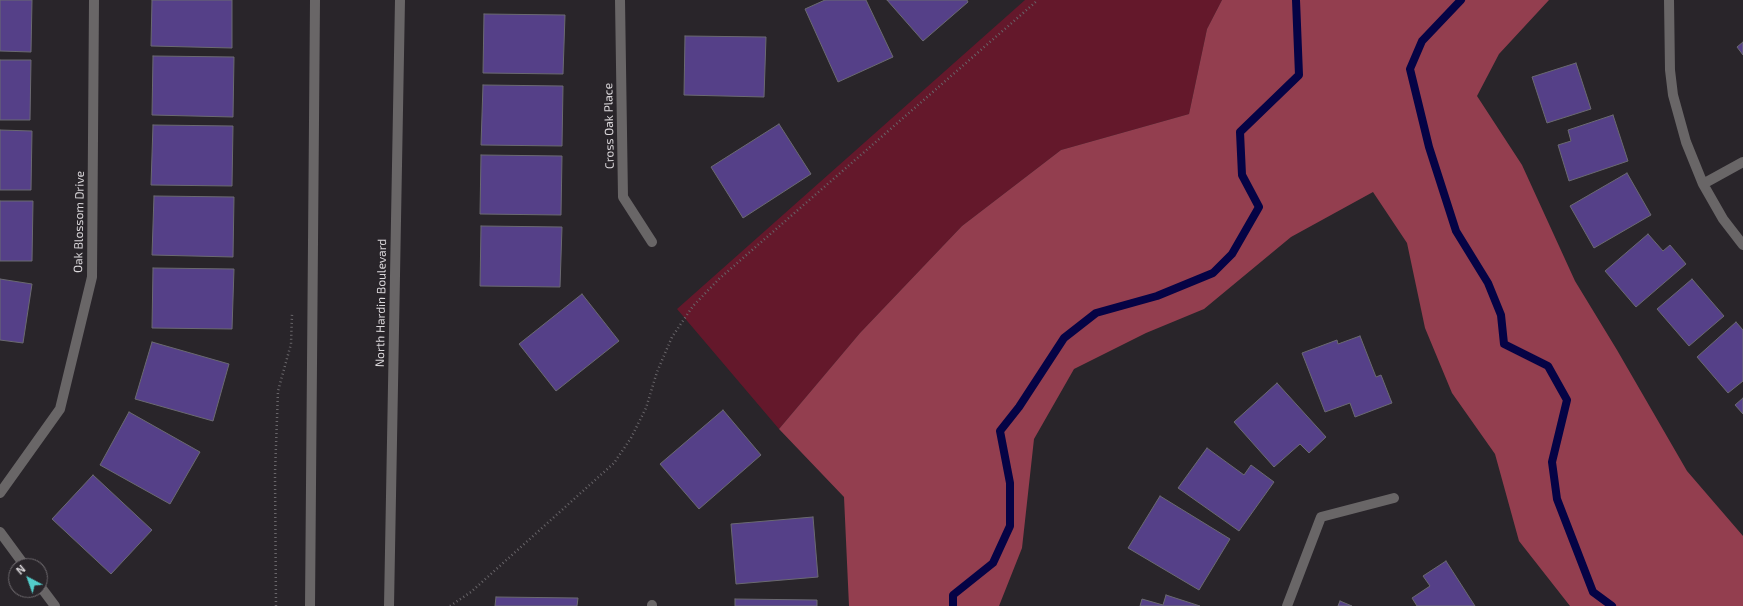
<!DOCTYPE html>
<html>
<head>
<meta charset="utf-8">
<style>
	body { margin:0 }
	#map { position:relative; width:1743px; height:606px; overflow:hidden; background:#29252a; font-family:"Exo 2",sans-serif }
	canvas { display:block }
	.north { position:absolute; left:8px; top:558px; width:40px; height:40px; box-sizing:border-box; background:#29252a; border:1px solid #706c70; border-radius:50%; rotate:319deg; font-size:11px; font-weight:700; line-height:16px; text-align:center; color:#dad7da }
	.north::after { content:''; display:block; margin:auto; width:14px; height:18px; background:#53cdcb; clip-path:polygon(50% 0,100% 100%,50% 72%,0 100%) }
</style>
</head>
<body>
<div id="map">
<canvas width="1743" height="606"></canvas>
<div class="north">N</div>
</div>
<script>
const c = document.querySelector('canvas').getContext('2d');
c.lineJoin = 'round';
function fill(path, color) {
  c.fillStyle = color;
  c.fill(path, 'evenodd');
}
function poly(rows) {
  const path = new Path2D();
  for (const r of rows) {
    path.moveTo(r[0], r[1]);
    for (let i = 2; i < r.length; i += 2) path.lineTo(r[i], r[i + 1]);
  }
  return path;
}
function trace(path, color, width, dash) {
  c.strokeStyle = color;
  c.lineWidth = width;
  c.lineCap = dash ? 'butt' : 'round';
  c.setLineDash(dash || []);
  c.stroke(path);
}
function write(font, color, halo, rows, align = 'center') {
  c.font = font + ' "Exo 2",sans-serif';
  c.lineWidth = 4;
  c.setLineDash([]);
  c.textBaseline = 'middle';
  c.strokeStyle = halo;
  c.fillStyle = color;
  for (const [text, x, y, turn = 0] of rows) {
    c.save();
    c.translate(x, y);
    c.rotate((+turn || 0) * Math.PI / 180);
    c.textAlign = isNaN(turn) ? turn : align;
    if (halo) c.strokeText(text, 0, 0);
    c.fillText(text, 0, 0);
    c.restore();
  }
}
fill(poly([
	[1025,0,1222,0,1207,29,1189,114,1061,150,962,226,860,333,779,429,677,309]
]), '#64182b');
fill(poly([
	[1222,0,1549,0,1499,54,1477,96,1522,165,1575,281,1617,350,1687,471,1743,536,1743,606,1570,606,1519,541,1495,454,1452,393,1425,328,1407,243,1373,192,1291,237,1204,309,1146,333,1074,369,1034,439,1022,548,999,606,849,606,844,497,779,429,860,333,962,226,1061,150,1189,114,1207,29]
]), '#933e4f');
trace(poly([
	[1461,0,1422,41,1410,69,1429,147,1456,231,1488,283,1501,315,1504,344,1548,366,1567,400,1552,462,1557,499,1593,592,1612,606],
	[953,606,953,595,993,563,1010,526,1010,483,1000,431,1019,407,1064,338,1096,313,1157,296,1213,273,1232,254,1259,207,1242,175,1240,132,1299,75,1296,0]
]), '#050345', 8);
const building = poly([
	[0,0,32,0,31,52,0,51,0,0],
	[152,0,232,0,232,48,151,46,152,0],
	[825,0,866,0,893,57,838,82,805,9,825,0],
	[887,0,967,0,968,2,923,41,887,0],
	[484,14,565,15,563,74,483,73,484,14],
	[685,36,766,37,764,97,684,95,685,36],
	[1743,42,1743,55,1737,47,1743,42],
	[153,56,234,57,233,117,152,115,153,56],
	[0,60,31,60,30,120,0,120,0,60],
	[1576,63,1591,109,1547,123,1532,77,1576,63],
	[483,85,563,86,562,146,481,145,483,85],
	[1613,115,1628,161,1569,181,1558,145,1571,141,1568,130,1613,115],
	[779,124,811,174,743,218,711,167,779,124],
	[153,125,233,126,232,186,151,185,153,125],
	[0,130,32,131,31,190,0,190,0,130],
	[481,155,562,156,561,215,480,214,481,155],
	[1627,173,1651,215,1594,248,1570,206,1627,173],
	[154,196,234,197,233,257,152,255,154,196],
	[0,201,33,201,32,261,0,261,0,201],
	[481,226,562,227,560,287,480,286,481,226],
	[1648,234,1663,251,1670,245,1686,264,1636,307,1605,271,1648,234],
	[153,268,234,269,232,329,152,328,153,268],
	[0,279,32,284,23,343,0,340,0,279],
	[1692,279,1724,316,1689,346,1657,309,1692,279],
	[582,294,619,341,556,391,519,344,582,294],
	[1736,322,1743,330,1743,381,1728,393,1697,357,1736,322],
	[1360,336,1376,377,1381,375,1392,403,1355,417,1350,403,1325,412,1302,353,1337,340,1338,344,1360,336],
	[152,342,229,364,213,421,135,399,152,342],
	[1277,383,1326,437,1309,453,1300,444,1274,467,1234,422,1277,383],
	[1743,398,1743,414,1735,405,1743,398],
	[723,410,761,455,699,509,660,464,723,410],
	[129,412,200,452,170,504,100,465,129,412],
	[1207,448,1244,475,1251,465,1274,482,1239,531,1178,488,1207,448],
	[93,475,152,530,111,574,52,519,93,475],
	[1160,496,1230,539,1199,590,1128,548,1160,496],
	[813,517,818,577,736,584,731,524,813,517],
	[1446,561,1475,606,1417,606,1412,598,1430,586,1423,576,1446,561],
	[1166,595,1200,606,1140,606,1142,599,1163,605,1166,595],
	[496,597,578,598,577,606,495,606,496,597],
	[735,599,817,600,817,606,735,606,735,599],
	[1340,601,1352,606,1338,606,1340,601]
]);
fill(building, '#554088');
trace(building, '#6b6a71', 1);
trace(poly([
	[276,606,275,473,278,391,291,344,292,314],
	[450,606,471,592,614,463,631,438,646,408,657,372,672,337,693,306,719,279,1038,0]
]), '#686569', 2.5, [1, 3]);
trace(poly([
	[620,0,623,197,652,242],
	[1669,0,1670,70,1673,95,1686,142,1703,184,1723,219,1743,245],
	[1703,184,1743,162],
	[0,493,60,409,92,277,94,0],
	[0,532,25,566],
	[40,586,55,606],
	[310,606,315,0],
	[389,606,400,0],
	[652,606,652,605],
	[1287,606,1321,517,1394,498]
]), '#696667', 10);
write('12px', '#dad7da', '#29252a', [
	["Cross Oak Place",609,126,-91],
	["Oak Blossom Drive",79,222,-89],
	["North Hardin Boulevard",381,303,-89]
]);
</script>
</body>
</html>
